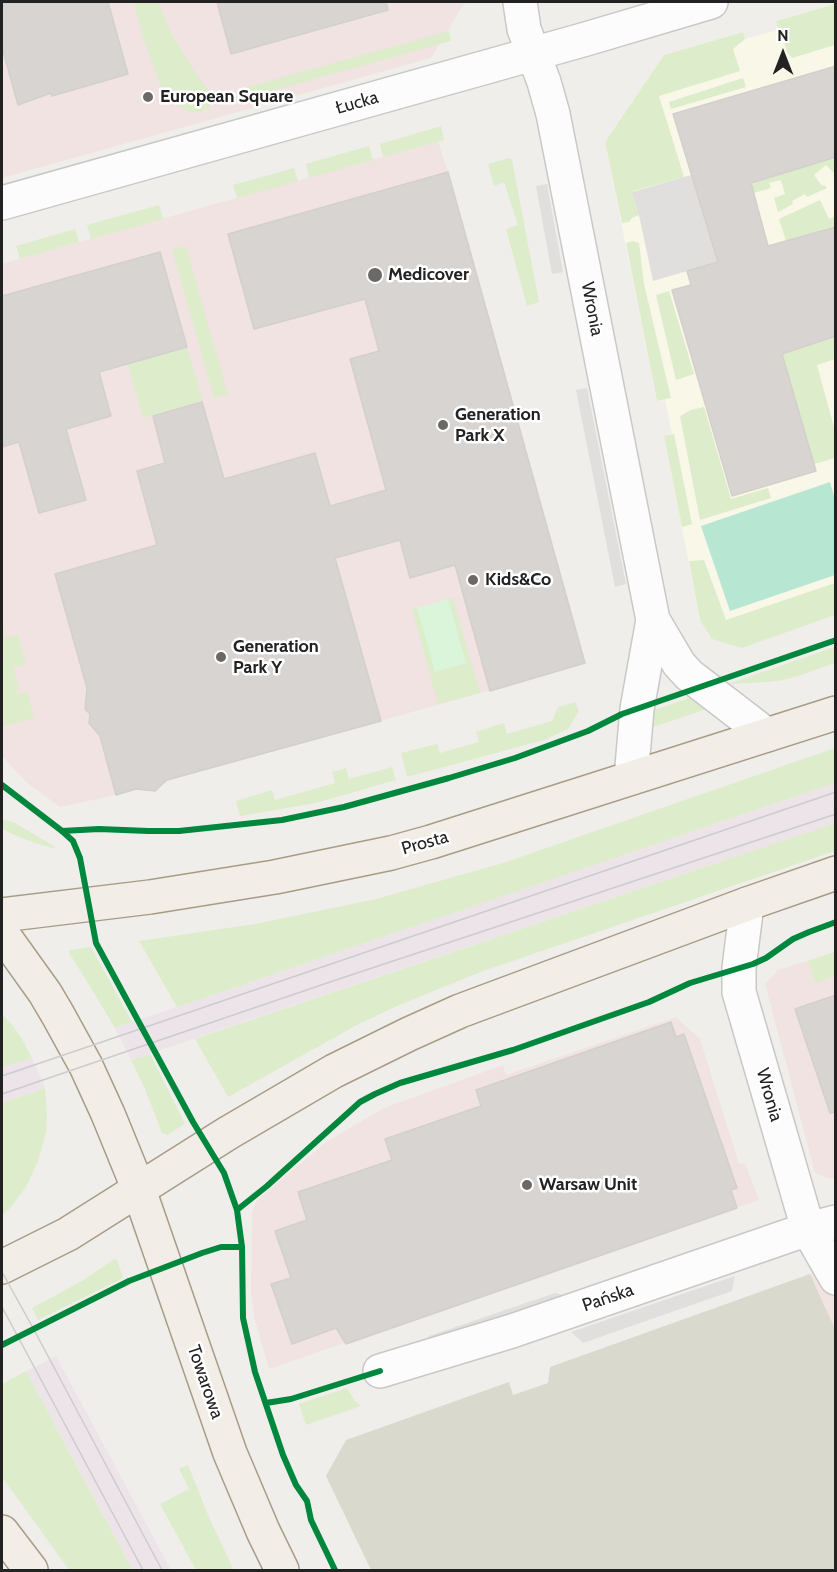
<!DOCTYPE html>
<html>
<head>
<meta charset="utf-8">
<style>
	body { margin:0 }
	#map { position:relative; width:837px; height:1572px; overflow:hidden; background:#f0eeeb; font-family:Cabin,sans-serif }
	canvas { display:block }
	.frame { position:absolute; inset:0; border:3px solid #222; pointer-events:none }
	.north { position:absolute; left:753px; top:24px; width:60px; height:60px; -webkit-text-stroke:4px #fff; paint-order:stroke; rotate:0deg; font-size:16px; font-weight:700; line-height:24px; text-align:center; color:#222 }
	.north::after { content:''; display:block; margin:auto; width:21px; height:27px; background:#222; clip-path:polygon(50% 0,100% 100%,50% 72%,0 100%) }
</style>
</head>
<body>
<div id="map">
<canvas width="837" height="1572"></canvas>
<div class="frame"></div>
<div class="north">N</div>
</div>
<script>
const c = document.querySelector('canvas').getContext('2d');
c.lineJoin = 'round';
function fill(path, color) {
  c.fillStyle = color;
  c.fill(path, 'evenodd');
}
function poly(rows) {
  const path = new Path2D();
  for (const r of rows) {
    path.moveTo(r[0], r[1]);
    for (let i = 2; i < r.length; i += 2) path.lineTo(r[i], r[i + 1]);
  }
  return path;
}
function trace(path, color, width, dash) {
  c.strokeStyle = color;
  c.lineWidth = width;
  c.lineCap = dash ? 'butt' : 'round';
  c.setLineDash(dash || []);
  c.stroke(path);
}
function write(font, color, halo, rows, align = 'center') {
  c.font = font + ' Cabin,sans-serif';
  c.lineWidth = 5;
  c.setLineDash([]);
  c.textBaseline = 'middle';
  c.strokeStyle = halo;
  c.fillStyle = color;
  for (const [text, x, y, turn = 0] of rows) {
    c.save();
    c.translate(x, y);
    c.rotate((+turn || 0) * Math.PI / 180);
    c.textAlign = isNaN(turn) ? turn : align;
    if (halo) c.strokeText(text, 0, 0);
    c.fillText(text, 0, 0);
    c.restore();
  }
}
fill(poly([
	[2,2,465,2,431,58,2,178],
	[438,141,450,179,585,664,160,782,159,787,155,791,150,790,146,786,116,795,60,807,26,782,2,756,2,264],
	[835,952,836,1177,830,1179,815,1173,765,984,778,970],
	[676,1017,700,1039,739,1164,745,1163,759,1200,269,1369,254,1317,251,1291,252,1213,256,1202,263,1195,325,1143,384,1108,503,1065,506,1075],
	[835,1265,835,1329,810,1274]
]), '#f1e3e1');
fill(poly([
	[835,783,835,823,131,1060,115,1028],
	[32,1058,45,1088,2,1103,2,1067],
	[56,1356,171,1570,133,1570,26,1371]
]), '#ede4e9');
fill(poly([
	[835,4,835,601,726,638,700,620,664,436,672,434,665,400,657,401,605,142,664,55,743,32,745,39,777,30,776,21]
]), '#f8f7e8');
fill(poly([
	[810,1274,835,1329,835,1570,371,1570,326,1476,346,1440,509,1382,513,1395,548,1383,550,1367]
]), '#d9d9cd');
fill(poly([
	[134,2,158,2,171,33,197,76,211,93,213,100,209,108,200,112,190,112,174,104,164,95,144,41],
	[835,4,835,45,792,58,787,52,781,30,778,30,776,21],
	[449,31,451,41,243,99,240,89],
	[743,32,745,39,733,49,740,71,659,96,684,177,633,191,639,215,632,218,629,222,622,223,605,142,664,55],
	[743,78,746,87,671,109,669,102],
	[441,126,444,140,383,157,380,144],
	[369,146,373,160,309,178,306,164],
	[835,157,835,180,833,175,835,174,826,165,814,175,822,186,824,185,827,188,807,197,805,194,792,201,793,204,778,212,774,198,785,194,781,180,769,183,771,188,754,193,751,183],
	[510,158,512,160,539,302,527,306,506,229,518,225,504,182,494,186,488,164],
	[294,168,298,181,237,198,233,185],
	[820,200,829,219,835,216,835,227,786,241,779,219],
	[159,205,163,219,91,239,87,225],
	[75,229,79,242,20,259,16,246],
	[633,241,639,243,644,284,671,398,657,401,626,243],
	[186,246,228,395,214,398,172,249],
	[669,291,694,374,676,380,656,295],
	[766,299,831,338,835,336,835,359,817,365,835,431,835,458,814,464],
	[187,347,203,401,143,418,128,364],
	[704,407,731,499,768,488,771,498,700,520,680,416,691,410],
	[674,434,692,524,682,527,664,436],
	[704,560,726,620,835,583,835,615,742,648,712,639,700,620,689,561],
	[453,598,480,693,438,704,412,609,417,608,436,672,466,663,448,599],
	[2,628,5,638,18,635,26,664,13,667,19,689,16,690,17,694,27,691,34,718,2,727],
	[835,647,835,663,804,674,784,680,767,682,728,684],
	[695,696,705,707,704,710,647,729,649,712],
	[575,702,579,711,568,729,544,740,407,777,401,753,437,744,440,753,479,742,476,732,504,723,507,734,552,721,558,707],
	[835,748,835,783,177,1007,139,941,255,924,376,899,503,863],
	[392,767,396,780,316,803,240,816,236,801,272,790,275,800,335,783,332,772,346,768,349,779],
	[2,819,15,823,52,845,57,849,35,843,10,833,2,828],
	[835,823,835,851,483,971,397,1006,357,1025,228,1097,195,1039],
	[91,947,132,1022,115,1028,83,975,69,953,69,951,70,950],
	[835,952,835,976,816,983,808,961],
	[2,1014,13,1026,21,1037,32,1058,2,1067],
	[150,1054,185,1124,167,1135,162,1133,145,1089,131,1060],
	[45,1088,47,1116,46,1132,38,1161,26,1187,10,1208,2,1216,2,1103],
	[114,1259,117,1260,123,1278,38,1320,32,1308,82,1281],
	[26,1371,88,1487,133,1570,69,1570,2,1477,2,1384],
	[347,1388,355,1401,361,1406,306,1425,299,1404],
	[188,1465,211,1522,234,1570,196,1570,160,1504,189,1489,179,1469]
]), '#ddeccb');
fill(poly([
	[448,599,466,663,435,672,417,608]
]), '#daf5da');
fill(poly([
	[830,482,835,499,835,575,730,611,701,526]
]), '#b7e6d2');
fill(poly([
	[691,175,718,262,653,281,639,215,632,192],
	[547,184,563,272,552,274,536,186],
	[587,388,626,584,615,587,576,390],
	[735,1276,732,1291,583,1343,571,1332],
	[555,1293,570,1297,424,1347,429,1336]
]), '#e0dfde');
const building = poly([
	[2,2,108,2,128,74,52,96,51,93,18,105,2,47,2,2],
	[217,2,386,2,388,10,231,54,217,2],
	[836,66,836,157,751,183,768,246,836,227,836,336,782,354,816,471,732,496,672,290,691,285,687,271,718,262,673,114,836,66],
	[448,172,585,663,490,691,455,565,410,578,400,540,335,558,381,721,167,780,155,791,136,789,116,795,100,736,89,723,90,714,85,709,87,688,55,574,157,545,137,471,165,463,153,416,202,402,224,479,315,453,330,506,386,490,350,359,379,351,365,299,254,329,228,234,448,172],
	[160,252,187,347,99,372,111,416,66,429,86,500,39,513,19,442,2,447,2,296,160,252],
	[836,995,836,1112,830,1113,795,1009,836,995],
	[671,1022,676,1037,684,1034,737,1188,731,1190,737,1208,346,1344,336,1328,292,1344,271,1284,291,1278,275,1231,307,1220,298,1192,392,1160,385,1139,481,1106,476,1090,671,1022]
]);
fill(building, '#d7d4d2');
trace(building, '#d3d0cc', 1.5);
const minor = poly([
	[520,2,524,29,544,82,553,114,653,620,679,664,689,675,767,735],
	[2,203,586,39,711,2],
	[631,778,637,709,653,620],
	[747,904,739,968,739,992,808,1229,836,1278],
	[380,1371,512,1331,808,1229,836,1222]
]);
const major = poly([
	[2,915,150,897,275,877,391,853,431,842,836,713],
	[2,933,45,993,58,1015,86,1066,108,1114,139,1190,230,1453,263,1531,282,1570],
	[2,1267,68,1234,228,1133,334,1071,409,1034,460,1011,747,904,836,873],
	[2,1532,31,1570]
]);
trace(minor, '#c9c8c7', 36);
trace(major, '#a79c86', 36);
trace(minor, '#fdfcfc', 33);
trace(major, '#f3ede7', 33);
trace(poly([
	[2,1076,836,792],
	[2,1094,330,982,836,814],
	[2,1272,33,1328,162,1570],
	[2,1307,143,1570]
]), '#ccc', 1.5);
trace(poly([
	[2,785,62,831,73,841,80,858,96,943,193,1122,224,1173,237,1210,242,1247,243,1318,255,1372,283,1455,296,1485,307,1501,311,1520,335,1570],
	[62,831,99,829,148,831,179,831,282,820,344,807,449,778,515,758,588,731,622,714,836,640],
	[237,1210,267,1186,360,1102,375,1094,400,1083,513,1050,649,1002,690,983,753,964,766,958,793,939,809,932,836,922],
	[2,1345,129,1281,202,1253,221,1247,242,1247],
	[266,1403,291,1399,380,1371]
]), '#00873e', 6);
for (const [x, y, r, color] of [
	[148,97,6,"#6a6968"],
	[375,275,8,"#6a6968"],
	[443,425,6,"#6a6968"],
	[473,580,6,"#6a6968"],
	[221,657,6,"#6a6968"],
	[527,1185,6,"#6a6968"]
]) {
  const dot = new Path2D();
  dot.arc(x, y, r, 0, 2 * Math.PI);
  c.fillStyle = color;
  c.fill(dot);
  trace(dot, '#fff', 2);
}
write('bold 18px', '#222', '#fff', [
	["European Square",160,97],
	["Medicover",388,275],
	["Generation",455,415],
	["Park X",455,436],
	["Kids&Co",485,580],
	["Generation",233,647],
	["Park Y",233,668],
	["Warsaw Unit",539,1185]
], 'left');
write('18px', '#222', '#fff', [
	["Łucka",357,103,-16],
	["Wronia",592,309,79],
	["Prosta",425,843,-16],
	["Wronia",769,1095,74],
	["Pańska",608,1298,-19],
	["Towarowa",205,1382,71]
]);
</script>
</body>
</html>
